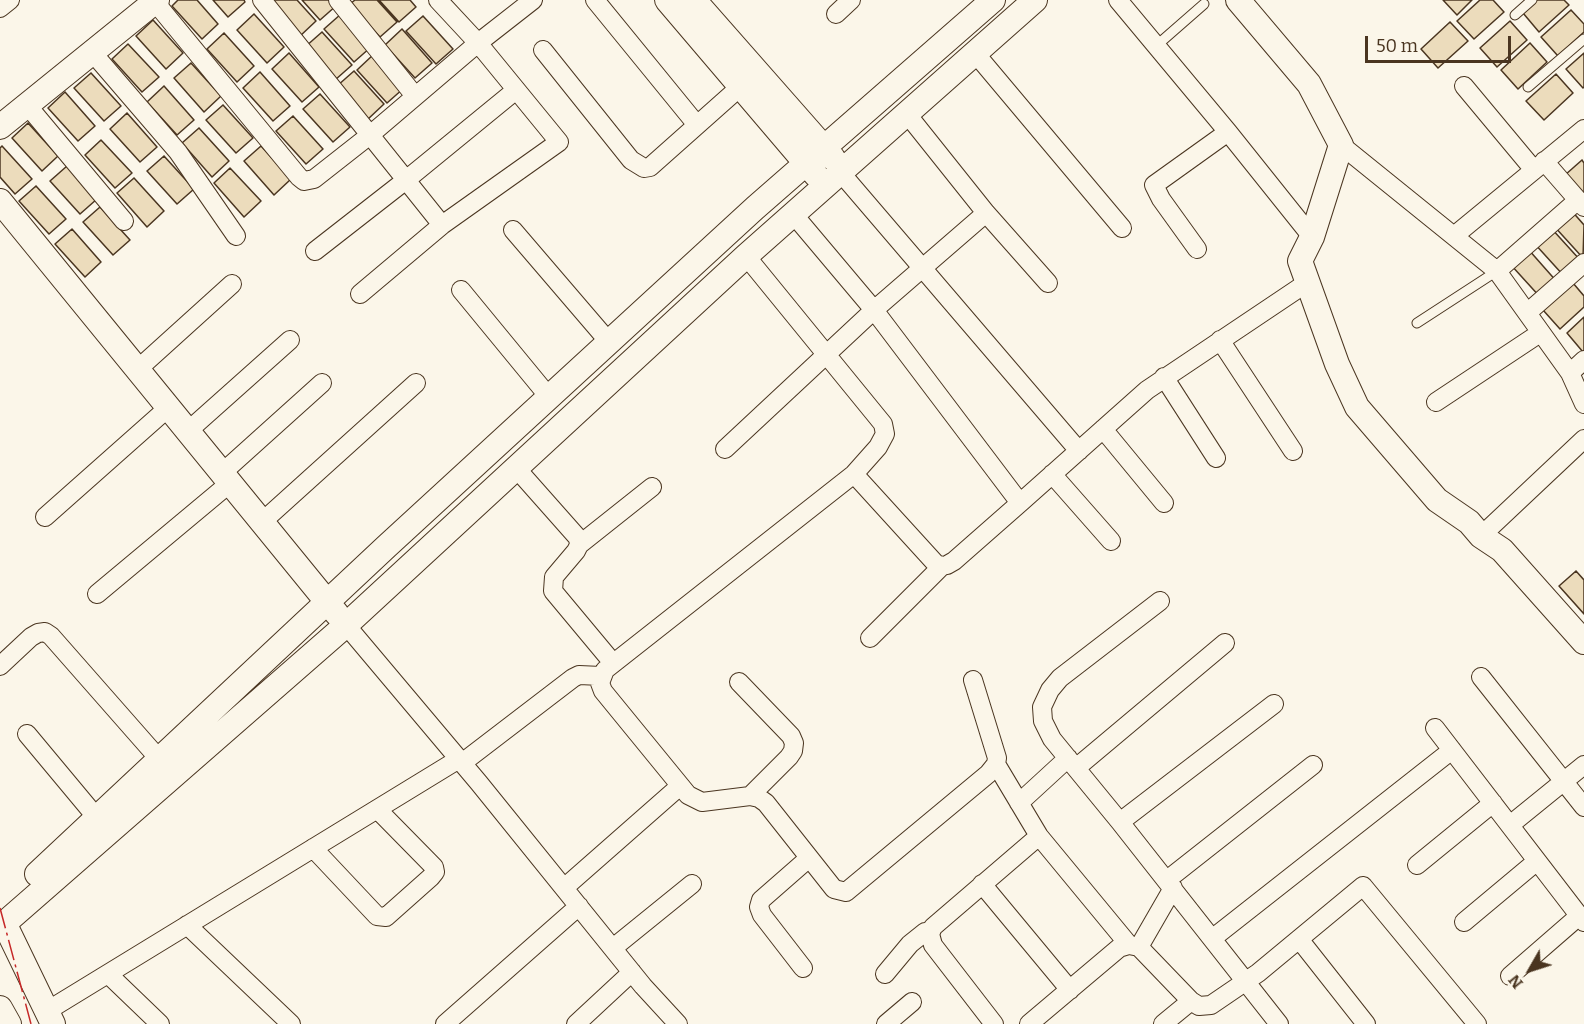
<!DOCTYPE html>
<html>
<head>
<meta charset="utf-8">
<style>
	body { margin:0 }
	#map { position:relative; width:1584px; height:1024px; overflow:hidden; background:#fbf6e9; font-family:Bitter,serif }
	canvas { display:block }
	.north { position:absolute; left:1500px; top:940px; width:60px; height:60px; -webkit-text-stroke:4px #fbf6e9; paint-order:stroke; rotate:231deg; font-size:16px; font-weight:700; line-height:24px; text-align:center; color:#4a3520 }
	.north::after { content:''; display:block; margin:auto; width:21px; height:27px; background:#4a3520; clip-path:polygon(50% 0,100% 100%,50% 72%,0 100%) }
	.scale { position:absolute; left:1365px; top:36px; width:146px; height:27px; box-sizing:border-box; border:3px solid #4a3520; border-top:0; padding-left:8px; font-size:18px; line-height:21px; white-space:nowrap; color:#4a3520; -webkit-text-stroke:4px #fbf6e9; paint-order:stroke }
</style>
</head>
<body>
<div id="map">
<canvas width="1584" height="1024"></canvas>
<div class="north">N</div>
<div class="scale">50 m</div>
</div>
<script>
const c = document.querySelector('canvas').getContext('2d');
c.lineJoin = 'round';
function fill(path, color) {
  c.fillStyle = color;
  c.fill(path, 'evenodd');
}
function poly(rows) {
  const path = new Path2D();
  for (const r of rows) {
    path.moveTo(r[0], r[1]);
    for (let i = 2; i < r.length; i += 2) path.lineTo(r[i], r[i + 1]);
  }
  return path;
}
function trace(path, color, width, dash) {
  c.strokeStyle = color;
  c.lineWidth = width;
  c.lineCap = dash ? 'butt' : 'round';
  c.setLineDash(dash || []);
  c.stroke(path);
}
const building = poly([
	[178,0,197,0,218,24,202,39,172,6,178,0],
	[213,0,244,0,245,2,228,17,213,0],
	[273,0,297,0,316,21,299,37,273,0],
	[302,0,332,0,337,5,320,20,302,0],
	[355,0,377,0,397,22,380,37,350,4,355,0],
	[379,0,410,0,416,7,399,22,379,0],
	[1443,0,1472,0,1457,15,1443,0],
	[1480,0,1493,0,1504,12,1474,39,1457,21,1480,0],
	[1537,0,1564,0,1569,5,1539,32,1523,13,1537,0],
	[1571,10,1584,24,1584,32,1558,56,1541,37,1571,10],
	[254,14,284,47,267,63,237,30,254,14],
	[341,14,371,47,354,62,324,29,341,14],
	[423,16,453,49,436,64,406,31,423,16],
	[153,20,183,53,166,69,136,36,153,20],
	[1510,21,1527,40,1497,67,1480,48,1510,21],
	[1450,22,1468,41,1438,68,1421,49,1450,22],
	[402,29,432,63,415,78,385,45,402,29],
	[322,32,352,65,335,80,305,47,322,32],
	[224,33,254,66,237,82,207,49,224,33],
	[1530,43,1547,62,1518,89,1501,70,1530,43],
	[128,44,159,77,142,92,112,59,128,44],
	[289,53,319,87,302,102,272,69,289,53],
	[1584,53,1584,87,1583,88,1566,69,1584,53],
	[374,54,404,88,387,103,357,70,374,54],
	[191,63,221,96,204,112,174,78,191,63],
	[354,71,384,104,367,120,337,86,354,71],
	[260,72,290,106,273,121,243,88,260,72],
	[91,73,121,106,104,121,74,88,91,73],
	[1556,74,1573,93,1544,120,1526,101,1556,74],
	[164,86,194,120,177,135,147,102,164,86],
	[65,92,95,126,78,141,48,108,65,92],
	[320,94,350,127,333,142,303,109,320,94],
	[223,105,253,138,236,153,206,120,223,105],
	[127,113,157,147,140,162,110,129,127,113],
	[293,116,323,149,306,164,276,131,293,116],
	[28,123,58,156,42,171,12,138,28,123],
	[199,128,229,161,212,177,182,143,199,128],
	[101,140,132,173,115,188,85,155,101,140],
	[2,146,32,179,15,194,0,177,0,148,2,146],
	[261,146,291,179,274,195,244,161,261,146],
	[164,156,194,189,177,204,147,171,164,156],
	[1582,160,1584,163,1584,196,1565,175,1582,160],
	[67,166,97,199,80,214,50,181,67,166],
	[230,168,261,201,244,217,214,183,230,168],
	[134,178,164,211,147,227,117,193,134,178],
	[36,186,66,219,49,234,19,201,36,186],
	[100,207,130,240,113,255,83,222,100,207],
	[1570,209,1584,225,1583,258,1553,225,1570,209],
	[1551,228,1581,261,1564,276,1534,243,1551,228],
	[72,229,101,262,85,277,55,244,72,229],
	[1528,249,1558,283,1541,298,1511,265,1528,249],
	[1573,283,1584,296,1584,307,1560,329,1543,310,1573,283],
	[1584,317,1584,351,1583,352,1567,333,1584,317],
	[1576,571,1584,580,1584,614,1559,586,1576,571]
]);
fill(building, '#ecdcbc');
trace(building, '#4a3520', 1.5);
const lane = poly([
	[1515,15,1532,0],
	[1156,46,1204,4],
	[1528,87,1584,39],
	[1417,323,1497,271]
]);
const street = poly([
	[262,0,442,225],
	[338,0,415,96],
	[438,0,478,43,533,0],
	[595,0,697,125],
	[1118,0,1228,132,1312,237],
	[155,2,299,177,304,181,314,179,370,135,478,43,559,142,442,225,360,294],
	[0,8,10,0],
	[836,14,851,0],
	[543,50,631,160,644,168,650,167,749,79],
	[92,52,178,152,236,236],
	[975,53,1122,228],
	[1464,86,1534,170],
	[27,105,124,221],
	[907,114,986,213,1048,283],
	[1341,145,1497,271,1570,373,1584,404],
	[1544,161,1584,207],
	[841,173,1079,451],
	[794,215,874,310,1020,503],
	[513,230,609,342],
	[1454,236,1584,129],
	[1197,249,1161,199,1154,185,1228,132],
	[315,251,406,180,516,90],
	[746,256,883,424,885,434,878,447,854,474,605,670,600,683,603,691,688,795,702,802,750,796,759,798,766,803,834,889,846,892,988,774,996,764,997,758,973,680],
	[1497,271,1578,200],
	[461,290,549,397],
	[1527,313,1584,263],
	[1220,340,1293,451],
	[138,369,232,284],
	[1570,373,1584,360],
	[1164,377,1216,458],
	[1436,402,1540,333],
	[1103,429,1164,503],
	[188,431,290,340],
	[725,449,874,310,986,213],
	[516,468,578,538,579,545,576,551,554,577,553,591,613,663],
	[222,473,322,383],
	[854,474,936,564,942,566,947,565,954,561,1020,503,1147,390,1308,282],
	[1052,474,1111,541],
	[45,517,169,407],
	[262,522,416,383],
	[1481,536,1584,439],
	[579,545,652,487],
	[97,594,230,483],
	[1160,601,1060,678,1050,690,1042,707,1043,721,1052,739,1120,822,1279,1024],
	[346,625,479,783,643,986,678,1024],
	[870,638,942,566],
	[0,666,31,637,38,633,45,632,51,636,160,760],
	[1481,677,1584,807],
	[739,682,791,736,794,743,793,751,789,757,750,796],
	[1435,728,1584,922],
	[27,734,97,818],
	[462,763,573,678,579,675,601,676],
	[996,764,1039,836,1129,945],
	[1076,768,1225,643],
	[1019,803,1068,758],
	[1120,822,1274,704],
	[1510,825,1584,765],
	[313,848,377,916,386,917,431,877,435,872,434,867,377,809],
	[1417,865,1493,803],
	[1167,880,1313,765],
	[982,884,1070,990],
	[564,888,680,786],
	[1464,922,1537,861],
	[187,925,291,1024],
	[1213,938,1452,750],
	[1299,939,1366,1024],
	[1139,947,1173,888],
	[613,948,692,884],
	[803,968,762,915,759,907,761,900,809,858],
	[108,974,160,1024],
	[885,974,910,944,925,932,930,934],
	[1510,976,1579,916],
	[47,1011,459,759],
	[445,1024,579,906],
	[576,1024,632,972],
	[886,1024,912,1002],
	[994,1024,933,945,930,934,933,927,1039,836],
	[1029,1024,1119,948,1129,945,1139,947,1191,1001,1199,1006,1211,1005,1258,973,1363,886,1477,1024],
	[1163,1024,1191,1001]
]);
const secondary = poly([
	[667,0,816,175],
	[694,0,833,158],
	[1238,0,1309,84,1341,145,1312,237,1300,261,1337,364,1357,407,1437,500,1469,522,1481,536,1502,550,1584,642],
	[0,127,157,0],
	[0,201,337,614],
	[37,874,387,546,755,208,993,0],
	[6,922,346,625,746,256,1035,0],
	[8,931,53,1024],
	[0,1008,9,1024]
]);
trace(lane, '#4a3520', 11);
trace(street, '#4a3520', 20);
trace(secondary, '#4a3520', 26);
trace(lane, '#fbf6e9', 9);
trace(street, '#fbf6e9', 18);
trace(secondary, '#fbf6e9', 24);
trace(poly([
	[0,908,31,1024]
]), '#c62828', 1.5, [21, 4.5, 3, 4.5]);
</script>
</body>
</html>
